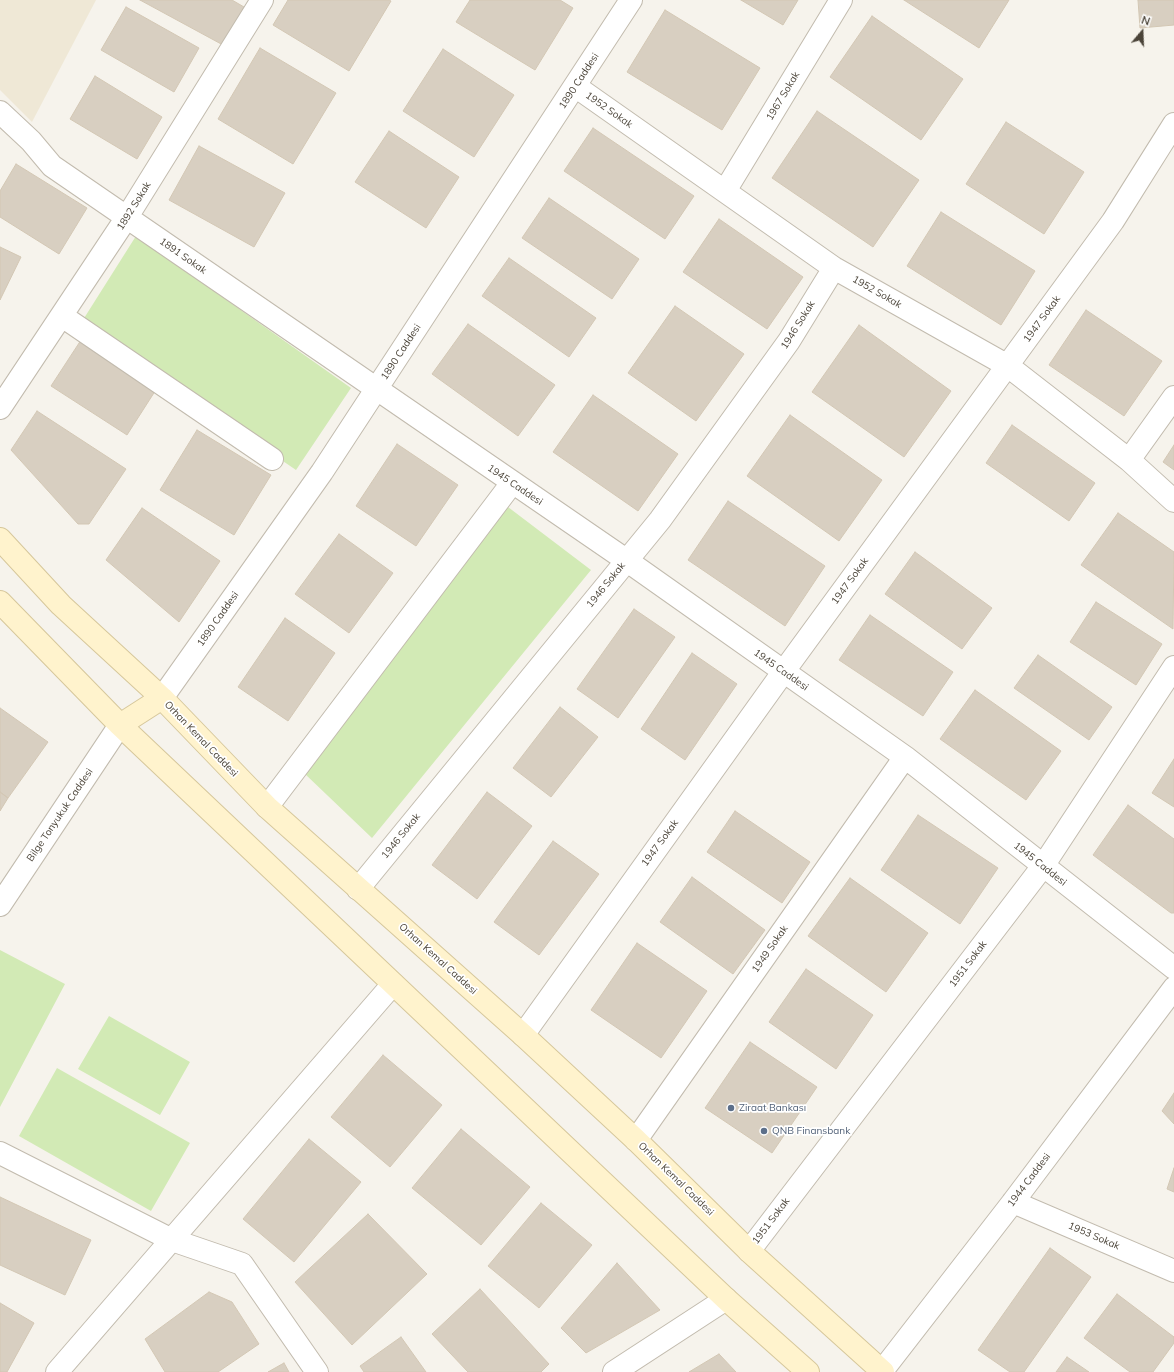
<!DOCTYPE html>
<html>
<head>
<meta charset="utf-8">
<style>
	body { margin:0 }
	#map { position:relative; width:1174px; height:1372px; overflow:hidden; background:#f6f3ec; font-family:Mulish,sans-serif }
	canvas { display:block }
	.north { position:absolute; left:1122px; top:12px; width:40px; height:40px; -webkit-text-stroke:3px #fff; paint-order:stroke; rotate:19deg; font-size:11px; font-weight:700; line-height:16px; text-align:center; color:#4b4439 }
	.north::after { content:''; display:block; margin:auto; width:14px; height:18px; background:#4b4439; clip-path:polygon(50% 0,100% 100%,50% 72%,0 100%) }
</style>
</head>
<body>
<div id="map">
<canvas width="1174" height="1372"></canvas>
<div class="north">N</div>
</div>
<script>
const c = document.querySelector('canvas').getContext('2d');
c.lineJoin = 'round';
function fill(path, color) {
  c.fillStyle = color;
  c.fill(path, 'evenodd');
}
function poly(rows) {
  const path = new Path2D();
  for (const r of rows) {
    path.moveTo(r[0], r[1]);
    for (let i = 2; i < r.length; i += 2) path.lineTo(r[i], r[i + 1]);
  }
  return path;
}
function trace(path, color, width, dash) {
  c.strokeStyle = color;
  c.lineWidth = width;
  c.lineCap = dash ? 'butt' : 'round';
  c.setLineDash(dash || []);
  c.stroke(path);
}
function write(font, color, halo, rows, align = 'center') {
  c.font = font + ' Mulish,sans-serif';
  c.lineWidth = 3.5;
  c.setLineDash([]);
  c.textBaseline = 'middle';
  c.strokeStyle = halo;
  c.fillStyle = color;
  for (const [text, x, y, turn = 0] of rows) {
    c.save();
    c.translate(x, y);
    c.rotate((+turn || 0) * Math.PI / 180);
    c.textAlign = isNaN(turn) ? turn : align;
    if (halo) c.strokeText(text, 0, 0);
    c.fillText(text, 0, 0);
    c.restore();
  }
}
fill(poly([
	[0,0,96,0,32,122,0,90]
]), '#efe8d6');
fill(poly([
	[136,236,351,388,296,470,81,323],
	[508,507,591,570,372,838,305,774],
	[0,950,65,984,0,1107],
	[109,1016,190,1062,160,1115,78,1069],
	[57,1068,190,1143,151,1211,19,1136]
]), '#d2eab5');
const building = poly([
	[140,0,232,0,244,7,223,45,140,0],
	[288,0,389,0,391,1,349,71,273,25,288,0],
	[470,0,560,0,573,8,535,70,456,22,470,0],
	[741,0,798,0,783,25,741,0],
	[904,0,1009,0,979,48,904,0],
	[1138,0,1174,0,1174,25,1140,28,1138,0],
	[126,7,199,48,174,92,101,50,126,7],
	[665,10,760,68,722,130,627,72,665,10],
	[872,16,963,79,921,140,830,77,872,16],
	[260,48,336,93,293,164,218,119,260,48],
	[443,49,514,95,474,157,403,111,443,49],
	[95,76,162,117,137,159,70,119,95,76],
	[817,111,919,180,873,247,772,178,817,111],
	[1006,122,1084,172,1044,234,966,184,1006,122],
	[593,128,694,196,665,239,564,171,593,128],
	[389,131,459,177,426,228,355,182,389,131],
	[199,146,285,193,254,247,169,200,199,146],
	[16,164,87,208,59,254,0,217,0,191,16,164],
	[549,198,639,259,612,299,522,238,549,198],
	[941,212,1035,271,1001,325,907,266,941,212],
	[719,219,803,277,767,329,683,272,719,219],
	[0,247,21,257,0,300,0,247],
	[509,258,596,318,569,357,482,296,509,258],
	[675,306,744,354,696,421,628,373,675,306],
	[1086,310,1162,361,1124,416,1049,365,1086,310],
	[468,324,555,385,518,436,432,374,468,324],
	[859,325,951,391,904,457,812,392,859,325],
	[83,337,159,385,127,435,51,386,83,337],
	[593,395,678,454,638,511,553,452,593,395],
	[37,411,126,469,89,524,78,524,11,450,37,411],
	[790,415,882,480,839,541,747,476,790,415],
	[1012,425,1095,483,1069,521,986,463,1012,425],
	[197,430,271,475,234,535,160,490,197,430],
	[397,444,458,485,416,546,356,506,397,444],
	[1174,445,1174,470,1163,462,1174,445],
	[728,501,825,566,785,626,688,560,728,501],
	[142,508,220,561,179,622,106,560,142,508],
	[1118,513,1174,552,1173,629,1081,565,1118,513],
	[339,534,393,573,349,633,295,594,339,534],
	[915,552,992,608,962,649,885,594,915,552],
	[1096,602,1162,644,1136,685,1070,642,1096,602],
	[634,609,675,637,618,718,577,689,634,609],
	[870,615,953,672,923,716,839,660,870,615],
	[285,618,335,653,288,721,238,687,285,618],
	[692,653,737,684,685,760,641,729,692,653],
	[1038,655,1112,707,1089,740,1014,688,1038,655],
	[975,690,1061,751,1026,800,940,739,975,690],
	[560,707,598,737,551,797,513,768,560,707],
	[0,708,48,742,8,798,0,792,0,708],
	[1174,759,1174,807,1152,793,1174,759],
	[0,792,8,798,0,811,0,792],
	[487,792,532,826,477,899,432,865,487,792],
	[1128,805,1174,839,1174,913,1171,913,1093,855,1128,805],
	[735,811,810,862,782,903,707,852,735,811],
	[918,815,998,868,960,924,881,870,918,815],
	[553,841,599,874,539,955,494,922,553,841],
	[692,877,765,930,733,974,660,922,692,877],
	[850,878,928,933,886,992,808,936,850,878],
	[637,943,707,991,661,1058,591,1010,637,943],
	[806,969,873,1015,836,1069,769,1022,806,969],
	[750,1042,817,1087,772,1153,705,1108,750,1042],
	[383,1055,442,1105,390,1167,331,1117,383,1055],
	[1174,1093,1174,1124,1162,1111,1174,1093],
	[461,1129,530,1187,481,1245,412,1188,461,1129],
	[309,1139,361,1182,294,1262,243,1219,309,1139],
	[1174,1168,1174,1192,1167,1189,1174,1168],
	[0,1197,91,1240,65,1295,0,1265,0,1197],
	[541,1203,592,1245,539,1308,488,1266,541,1203],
	[368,1214,427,1274,352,1345,295,1282,368,1214],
	[1050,1248,1091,1277,1024,1372,1010,1372,978,1350,1050,1248],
	[617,1263,660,1310,586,1353,561,1328,617,1263],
	[480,1289,549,1364,541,1372,468,1372,432,1334,480,1289],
	[209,1292,232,1302,259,1344,218,1372,165,1372,145,1339,209,1292],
	[1117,1294,1174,1337,1174,1343,1153,1372,1130,1372,1084,1338,1117,1294],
	[0,1303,34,1323,7,1372,0,1372,0,1303],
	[401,1337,426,1372,364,1372,360,1366,401,1337],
	[719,1354,736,1372,689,1372,719,1354],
	[1067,1357,1089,1372,1056,1372,1067,1357],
	[284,1363,289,1372,268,1372,284,1363]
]);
fill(building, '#d8cfc1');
trace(building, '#d3c7b4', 1);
const street = poly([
	[575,86,834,268,1008,366,1129,460,1174,501],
	[0,112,31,141,52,166,626,560,905,757,1174,968],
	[725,191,841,0],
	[62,316,272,459],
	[0,408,127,217,262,0],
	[1129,460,1174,397],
	[162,698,322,472,631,0],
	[267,807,512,483],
	[358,889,660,520,789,341,834,268],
	[0,905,120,725],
	[523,1035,784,671,1113,221,1174,124],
	[636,1140,905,757],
	[0,1153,172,1240,242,1264,317,1372],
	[1013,1202,1174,1271],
	[749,1251,1043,866,1174,667],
	[882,1371,1013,1202,1174,988],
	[57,1372,393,984],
	[614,1372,726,1299]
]);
const secondary = poly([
	[0,539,61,605,162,698,267,807,523,1035,636,1140,749,1251,883,1372],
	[0,602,120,725,726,1299,808,1372],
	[120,725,162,698]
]);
trace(street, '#c2bbae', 24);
trace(secondary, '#d6c79b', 24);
trace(street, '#fff', 22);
trace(secondary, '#fff3cd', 22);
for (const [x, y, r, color] of [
	[731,1108,4,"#5c6f8a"],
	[764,1131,4,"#5c6f8a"]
]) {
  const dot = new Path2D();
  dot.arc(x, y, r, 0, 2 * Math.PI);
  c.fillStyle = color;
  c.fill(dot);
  trace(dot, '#fff', 1.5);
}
write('10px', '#4b4439', '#fff', [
	["1890 Caddesi",579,81,-57],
	["1967 Sokak",783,96,-59],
	["1952 Sokak",609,110,35],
	["1892 Sokak",134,206,-58],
	["1891 Sokak",183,256,35],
	["1952 Sokak",877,292,30],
	["1947 Sokak",1042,319,-54],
	["1946 Sokak",798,325,-58],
	["1890 Caddesi",401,352,-57],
	["1945 Caddesi",515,485,34],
	["1947 Sokak",850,581,-54],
	["1946 Sokak",606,585,-51],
	["1890 Caddesi",218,619,-55],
	["1945 Caddesi",781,670,35],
	["Orhan Kemal Caddesi",201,739,46],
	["Bilge Tonyukuk Caddesi",60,815,-56],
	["1946 Sokak",401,836,-51],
	["1947 Sokak",660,843,-54],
	["1945 Caddesi",1040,864,38],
	["1949 Sokak",770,949,-55],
	["Orhan Kemal Caddesi",438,959,42],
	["1951 Sokak",968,964,-53],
	["Orhan Kemal Caddesi",676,1179,44],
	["1944 Caddesi",1029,1180,-53],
	["1951 Sokak",771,1221,-53],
	["1953 Sokak",1094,1236,23]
]);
write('10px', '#4e5e75', '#fff', [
	["Ziraat Bankası",739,1108],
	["QNB Finansbank",772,1131]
], 'left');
</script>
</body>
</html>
